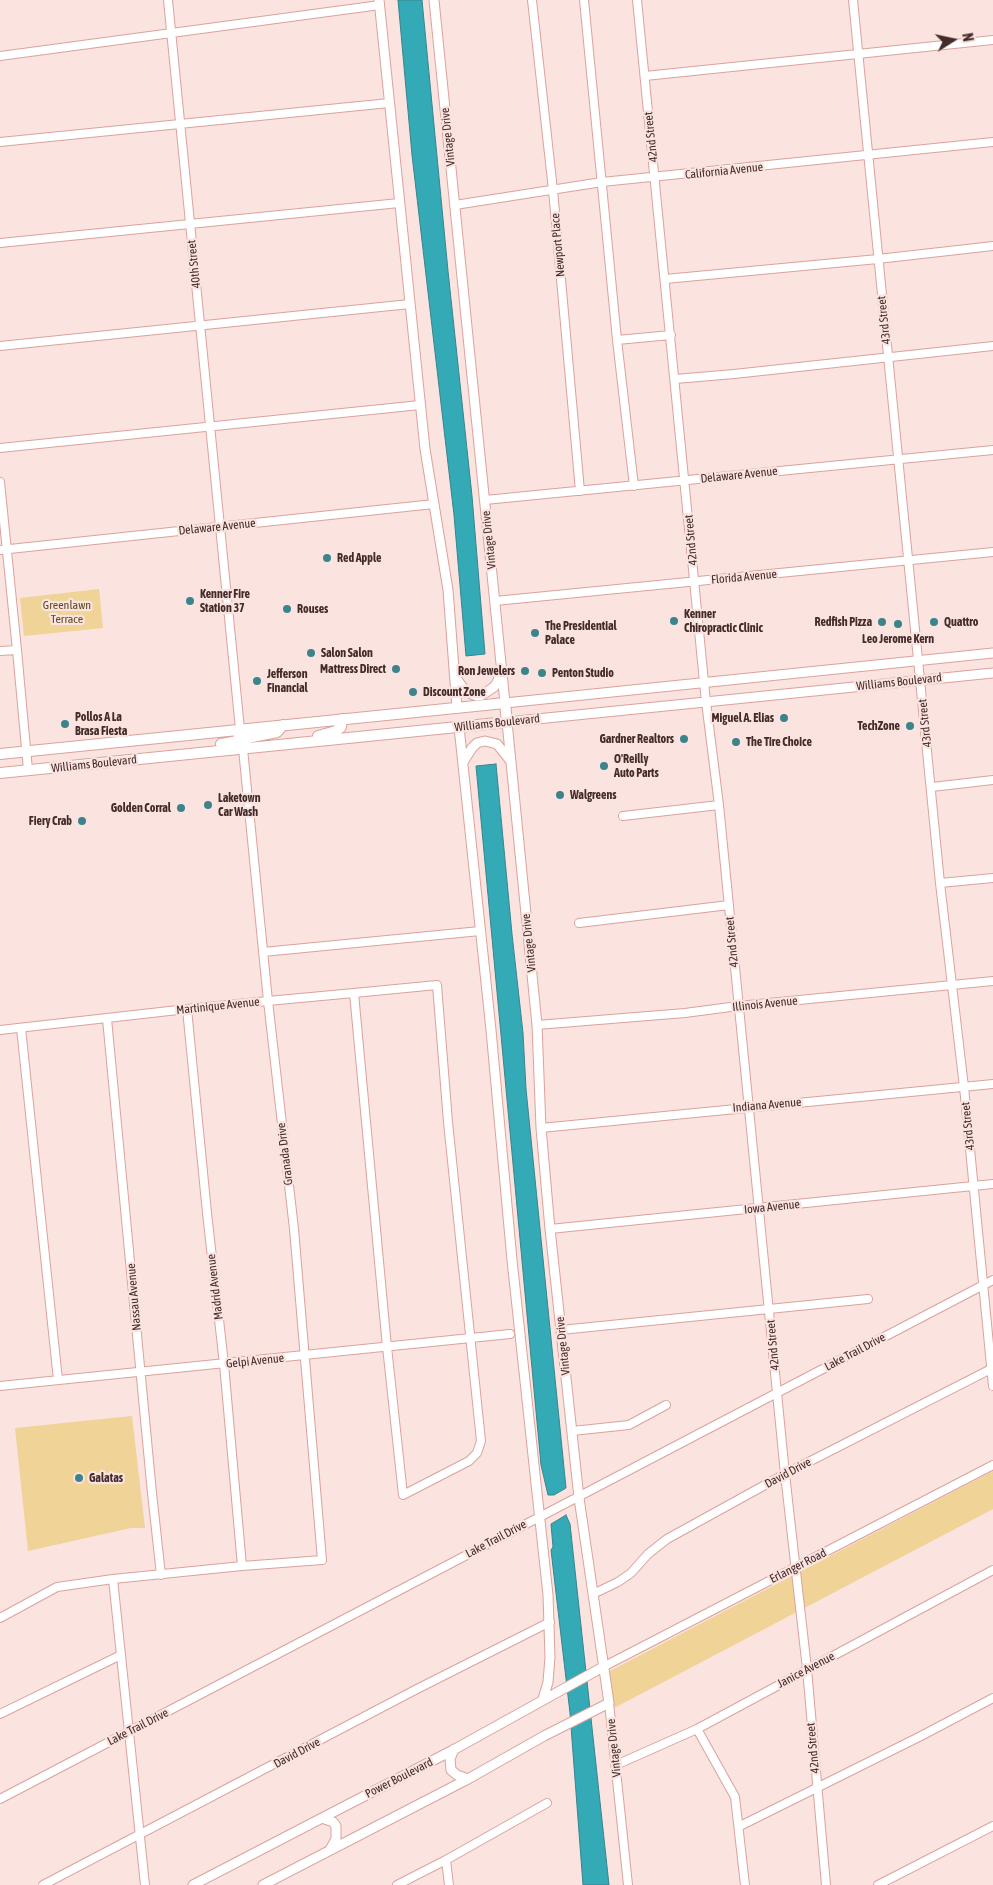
<!DOCTYPE html>
<html>
<head>
<meta charset="utf-8">
<style>
	body { margin:0 }
	#map { position:relative; width:993px; height:1885px; overflow:hidden; background:#fbe3e0; font-family:"Asap Condensed",sans-serif }
	canvas { display:block }
	.north { position:absolute; left:928px; top:15px; width:50px; height:50px; -webkit-text-stroke:4px #fbe3e0; paint-order:stroke; rotate:80deg; font-size:14px; font-weight:700; line-height:20px; text-align:center; color:#422b29 }
	.north::after { content:''; display:block; margin:auto; width:18px; height:22px; background:#422b29; clip-path:polygon(50% 0,100% 100%,50% 72%,0 100%) }
</style>
</head>
<body>
<div id="map">
<canvas width="993" height="1885"></canvas>
<div class="north">N</div>
</div>
<script>
const c = document.querySelector('canvas').getContext('2d');
c.lineJoin = 'round';
function fill(path, color) {
  c.fillStyle = color;
  c.fill(path, 'evenodd');
}
function poly(rows) {
  const path = new Path2D();
  for (const r of rows) {
    path.moveTo(r[0], r[1]);
    for (let i = 2; i < r.length; i += 2) path.lineTo(r[i], r[i + 1]);
  }
  return path;
}
function trace(path, color, width, dash) {
  c.strokeStyle = color;
  c.lineWidth = width;
  c.lineCap = dash ? 'butt' : 'round';
  c.setLineDash(dash || []);
  c.stroke(path);
}
function write(font, color, halo, rows, align = 'center') {
  c.font = font + ' "Asap Condensed",sans-serif';
  c.lineWidth = 4.5;
  c.setLineDash([]);
  c.textBaseline = 'middle';
  c.strokeStyle = halo;
  c.fillStyle = color;
  for (const [text, x, y, turn = 0] of rows) {
    c.save();
    c.translate(x, y);
    c.rotate((+turn || 0) * Math.PI / 180);
    c.textAlign = isNaN(turn) ? turn : align;
    if (halo) c.strokeText(text, 0, 0);
    c.fillText(text, 0, 0);
    c.restore();
  }
}
fill(poly([
	[99,589,103,628,24,636,20,598],
	[132,1416,145,1528,131,1528,28,1551,15,1428],
	[993,1471,993,1509,614,1708,608,1672]
]), '#efd397');
const water = poly([
	[398,0,422,0,448,271,472,496,485,654,466,656,454,515,412,155,398,0],
	[496,764,512,934,523,1033,526,1089,566,1488,554,1495,548,1495,541,1465,476,766,496,764],
	[566,1515,570,1524,609,1885,583,1885,570,1713,551,1550,553,1547,551,1524,566,1515]
]);
fill(water, '#34aab6');
trace(water, '#38848c', 1);
const minor = poly([
	[168,0,240,729],
	[532,0,553,190,580,491],
	[584,0,617,340,634,486],
	[637,0,706,702,719,805,785,1474,807,1669,826,1885],
	[853,0,940,883,964,1087,993,1386],
	[0,56,380,5],
	[645,76,993,40],
	[0,142,389,103],
	[455,205,602,182,993,142],
	[0,243,399,203],
	[665,279,878,259,993,246],
	[617,340,671,335],
	[0,346,410,304],
	[675,379,734,374,993,346],
	[0,448,420,405],
	[0,482,17,650,28,770],
	[485,500,993,450],
	[0,550,434,504],
	[495,601,993,552],
	[0,651,17,650],
	[932,787,993,780],
	[623,816,719,805],
	[940,883,993,878],
	[579,923,729,905],
	[263,952,480,931],
	[187,1009,207,1213,224,1364,242,1566],
	[107,1019,152,1493,161,1575],
	[537,1025,685,1013,738,1006,993,981],
	[21,1028,58,1380],
	[0,1030,187,1009,268,1001,354,993,437,985,448,1122,481,1441,477,1453,469,1461,403,1495,387,1347,354,993],
	[541,1128,993,1084],
	[550,1229,993,1184],
	[561,1330,868,1299],
	[0,1386,510,1334],
	[572,1431,629,1425,666,1405],
	[113,1579,145,1885],
	[593,1594,618,1582,631,1573,648,1554,667,1539,785,1474,993,1368],
	[0,1618,57,1587,113,1579,242,1566,322,1560,294,1229,268,1001,243,749],
	[603,1667,993,1465],
	[609,1703,628,1885],
	[0,1714,121,1655],
	[697,1729,735,1797,745,1885],
	[616,1765,697,1729,993,1570],
	[0,1799,993,1280],
	[740,1826,921,1736,993,1698],
	[446,1860,449,1885],
	[43,1885,417,1689,550,1622],
	[397,1885,446,1860,547,1803],
	[878,1885,993,1826]
]);
const tertiary = poly([
	[379,0,425,449,448,590,457,708],
	[434,0,505,703,993,653],
	[456,678,466,692,477,696,482,695,494,687,498,681,500,670],
	[459,727,491,1030,512,1260,548,1595,550,1657,548,1682,543,1699],
	[463,762,472,748,477,743,485,741,497,744,509,759],
	[454,1749,450,1759,451,1770,457,1775,468,1779],
	[322,1818,333,1822,336,1826,336,1839,331,1848],
	[193,1885,455,1749,603,1667],
	[263,1885,468,1779,544,1736,609,1703,579,1498,550,1229,541,1128,537,1025,507,722,993,673]
]);
const secondary = poly([
	[318,736,336,731,341,727,342,719],
	[221,744,238,741,240,729],
	[243,749,244,743,247,738,277,732,283,725],
	[0,754,505,703,507,722,0,773]
]);
trace(minor, '#dba29c', 10);
trace(tertiary, '#dba29c', 11);
trace(secondary, '#dba29c', 12);
trace(minor, '#fff', 8);
trace(tertiary, '#fff', 9);
trace(secondary, '#fff', 10);
for (const [x, y, r, color] of [
	[327,558,5,"#3c838b"],
	[190,601,5,"#3c838b"],
	[287,609,5,"#3c838b"],
	[674,621,5,"#3c838b"],
	[882,622,5,"#3c838b"],
	[934,622,5,"#3c838b"],
	[898,624,5,"#3c838b"],
	[535,633,5,"#3c838b"],
	[311,653,5,"#3c838b"],
	[396,669,5,"#3c838b"],
	[525,671,5,"#3c838b"],
	[542,673,5,"#3c838b"],
	[257,681,5,"#3c838b"],
	[413,692,5,"#3c838b"],
	[784,718,5,"#3c838b"],
	[65,724,5,"#3c838b"],
	[910,726,5,"#3c838b"],
	[684,739,5,"#3c838b"],
	[736,742,5,"#3c838b"],
	[604,766,5,"#3c838b"],
	[560,795,5,"#3c838b"],
	[208,805,5,"#3c838b"],
	[181,808,5,"#3c838b"],
	[82,821,5,"#3c838b"],
	[79,1478,5,"#3c838b"]
]) {
  const dot = new Path2D();
  dot.arc(x, y, r, 0, 2 * Math.PI);
  c.fillStyle = color;
  c.fill(dot);
  trace(dot, '#fbe3e0', 2);
}
write('12px', '#422b29', '#fbe3e0', [
	["Vintage Drive",448,137,-96],
	["42nd Street",651,137,-96],
	["California Avenue",724,171,-6],
	["Newport Place",558,245,-95],
	["40th Street",194,264,-96],
	["43rd Street",884,320,-96],
	["Delaware Avenue",739,475,-6],
	["Delaware Avenue",217,527,-6],
	["Vintage Drive",489,540,-96],
	["42nd Street",691,540,-95],
	["Florida Avenue",744,577,-5],
	["Williams Boulevard",899,682,-6],
	["Williams Boulevard",497,723,-6],
	["43rd Street",925,723,-96],
	["Williams Boulevard",94,764,-6],
	["42nd Street",732,942,-95],
	["Vintage Drive",529,943,-96],
	["Illinois Avenue",765,1004,-6],
	["Martinique Avenue",218,1006,-6],
	["Indiana Avenue",767,1105,-5],
	["43rd Street",968,1126,-96],
	["Granada Drive",285,1154,-97],
	["Iowa Avenue",772,1207,-6],
	["Madrid Avenue",215,1287,-97],
	["Nassau Avenue",134,1297,-95],
	["42nd Street",773,1345,-95],
	["Vintage Drive",563,1346,-96],
	["Lake Trail Drive",855,1352,-28],
	["Gelpi Avenue",255,1361,-6],
	["David Drive",788,1473,-28],
	["Lake Trail Drive",496,1539,-28],
	["Erlanger Road",798,1566,-27],
	["Janice Avenue",806,1670,-28],
	["Lake Trail Drive",138,1727,-27],
	["Vintage Drive",614,1748,-96],
	["42nd Street",813,1748,-95],
	["David Drive",297,1753,-28],
	["Power Boulevard",399,1778,-27]
]);
write('bold 12px', '#422b29', '#fbe3e0', [
	["Red Apple",337,558],
	["Kenner Fire",200,594],
	["Station 37",200,608],
	["Rouses",297,609],
	["Kenner",684,614],
	["Chiropractic Clinic",684,628],
	["Redfish Pizza",872,622,"right"],
	["Quattro",944,622],
	["The Presidential",545,626],
	["Palace",545,640],
	["Leo Jerome Kern",898,639,"center"],
	["Salon Salon",321,653],
	["Mattress Direct",386,669,"right"],
	["Ron Jewelers",515,671,"right"],
	["Penton Studio",552,673],
	["Jefferson",267,674],
	["Financial",267,688],
	["Discount Zone",423,692],
	["Pollos A La",75,717],
	["Brasa Fiesta",75,731],
	["Miguel A. Elias",774,718,"right"],
	["TechZone",900,726,"right"],
	["Gardner Realtors",674,739,"right"],
	["The Tire Choice",746,742],
	["O'Reilly",614,759],
	["Auto Parts",614,773],
	["Walgreens",570,795],
	["Laketown",218,798],
	["Car Wash",218,812],
	["Golden Corral",171,808,"right"],
	["Fiery Crab",72,821,"right"],
	["Galatas",89,1478]
], 'left');
write('12px', '#5d4a21', '#fbe3e0', [
	["Greenlawn",67,605],
	["Terrace",67,619]
]);
</script>
</body>
</html>
